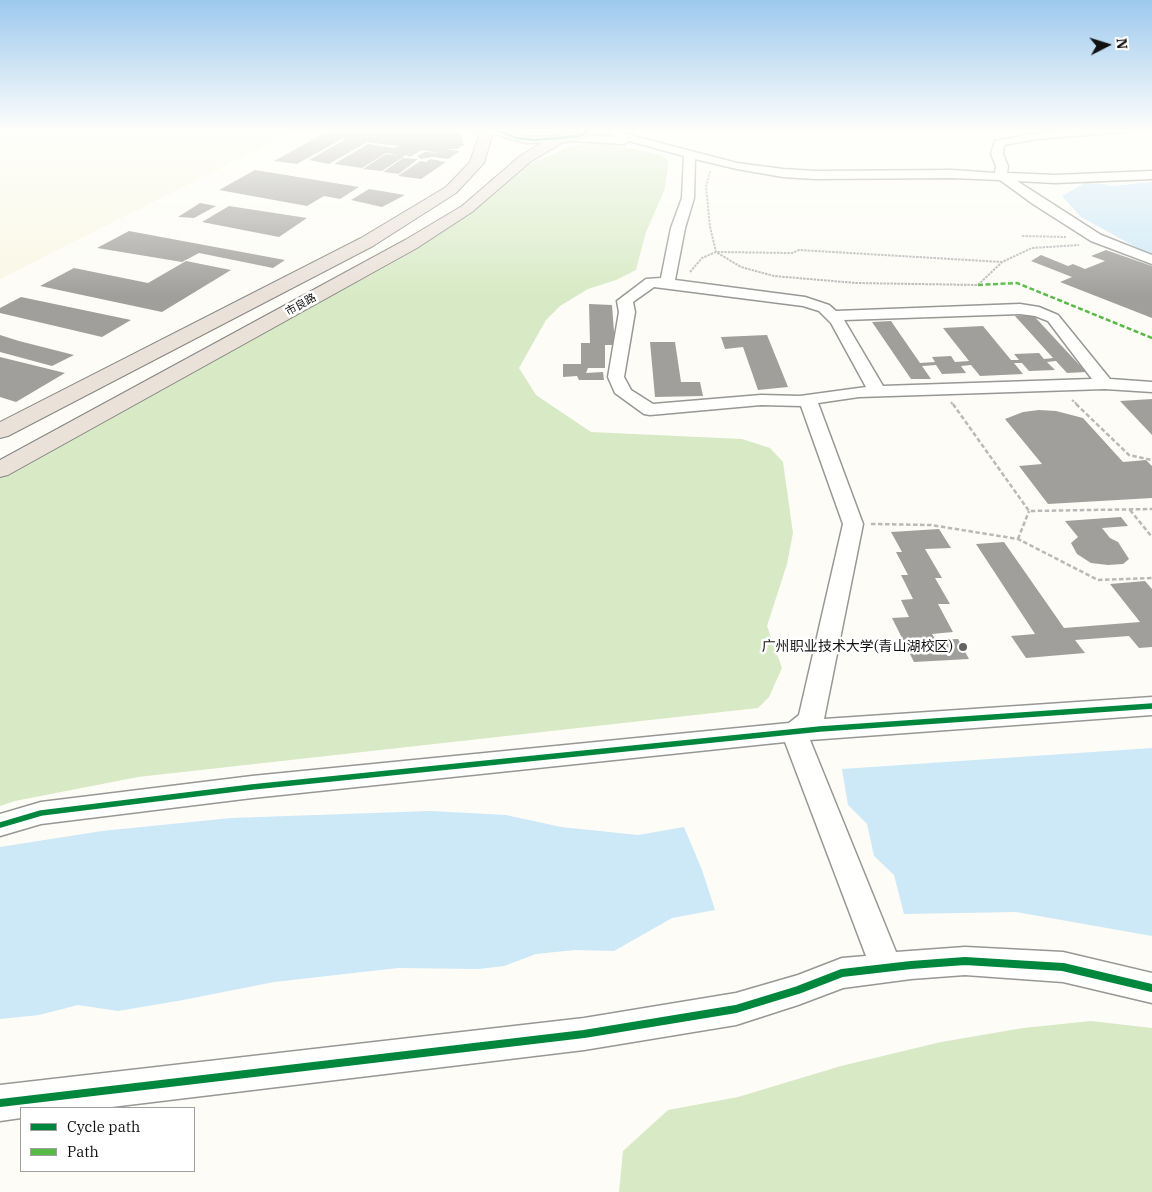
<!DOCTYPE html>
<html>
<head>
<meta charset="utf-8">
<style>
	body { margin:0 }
	#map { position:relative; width:1152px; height:1192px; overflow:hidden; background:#fdfcf7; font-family:"IBM Plex Serif",serif }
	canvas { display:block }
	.legend { position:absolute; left:20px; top:1107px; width:175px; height:65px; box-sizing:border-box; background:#fff; border:1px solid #a0a0a0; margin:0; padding:6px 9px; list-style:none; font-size:15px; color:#111 }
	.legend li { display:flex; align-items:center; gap:10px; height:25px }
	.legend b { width:25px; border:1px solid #a0a0a0 }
	.north { position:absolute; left:1082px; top:20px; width:50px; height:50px; -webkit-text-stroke:4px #fff; paint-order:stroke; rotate:85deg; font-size:14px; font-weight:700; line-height:20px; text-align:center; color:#111 }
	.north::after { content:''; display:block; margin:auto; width:18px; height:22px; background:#111; clip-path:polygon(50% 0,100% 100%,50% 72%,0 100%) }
</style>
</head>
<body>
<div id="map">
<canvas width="1152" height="1192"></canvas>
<ul class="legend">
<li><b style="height:6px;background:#00873e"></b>Cycle path</li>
<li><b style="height:6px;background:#58b947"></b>Path</li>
</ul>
<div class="north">N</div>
</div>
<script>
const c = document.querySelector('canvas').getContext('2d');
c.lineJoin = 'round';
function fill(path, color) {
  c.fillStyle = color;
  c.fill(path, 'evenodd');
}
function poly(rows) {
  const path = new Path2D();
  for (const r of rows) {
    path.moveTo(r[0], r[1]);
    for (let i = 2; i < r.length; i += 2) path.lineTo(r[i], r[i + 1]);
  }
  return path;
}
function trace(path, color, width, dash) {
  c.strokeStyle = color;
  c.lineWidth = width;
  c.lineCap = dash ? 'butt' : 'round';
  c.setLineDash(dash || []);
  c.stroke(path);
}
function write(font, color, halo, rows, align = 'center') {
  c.font = font + ' "IBM Plex Serif","Noto Sans SC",serif';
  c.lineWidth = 5;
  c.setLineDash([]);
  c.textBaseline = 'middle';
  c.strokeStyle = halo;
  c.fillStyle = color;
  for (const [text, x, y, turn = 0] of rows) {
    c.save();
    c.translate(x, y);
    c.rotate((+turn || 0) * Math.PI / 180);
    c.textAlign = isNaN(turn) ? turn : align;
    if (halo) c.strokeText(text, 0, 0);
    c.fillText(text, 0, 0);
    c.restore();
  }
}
fill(poly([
	[0,129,298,129,0,279]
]), '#f9f7e4');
fill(poly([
	[588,144,609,144,662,155,669,161,664,191,646,232,636,270,616,280,588,289,560,306,546,320,519,368,536,395,591,432,742,439,770,448,783,462,793,533,787,564,767,626,782,668,769,697,758,708,138,777,15,801,0,806,0,475,446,226,519,168,573,146],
	[1091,1021,1152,1028,1152,1192,619,1192,623,1151,668,1110,738,1097,841,1066,941,1042,1023,1028]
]), '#d8eac5');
fill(poly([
	[1152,182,1152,256,1081,217,1062,196,1085,183,1104,184,1112,186],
	[1152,748,1152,936,1016,912,904,914,894,875,874,856,867,824,848,805,842,769],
	[430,811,506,815,561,827,638,835,684,827,702,870,715,910,672,918,614,951,575,950,536,954,504,966,478,969,398,968,274,982,183,1000,118,1011,78,1005,39,1015,0,1019,0,847,102,831,231,818]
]), '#cde8f7');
fill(poly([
	[332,129,430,129,461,132,463,144,465,144,457,149,445,149,460,151,448,159,432,157,421,159,417,156,425,152,440,153,422,150,410,157,406,155,382,171,363,169,386,154,400,156,386,153,398,146,367,142,329,164,309,160,346,139,344,138,297,164,274,161],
	[368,144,394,148,362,168,334,164],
	[403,158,418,159,399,174,383,172],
	[430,159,446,162,421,179,398,176,420,161,426,162],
	[255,170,359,187,340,199,324,196,307,206,219,190],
	[369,189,405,195,382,207,351,200],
	[200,203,216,206,194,218,178,217],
	[229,206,307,218,279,237,202,222],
	[129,231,285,260,273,268,199,253,182,262,97,248],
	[1106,250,1152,266,1152,318,1060,282,1072,277,1031,261,1041,255,1068,266,1073,264,1085,269,1105,261,1091,256],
	[186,261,231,270,162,312,40,286,74,268,148,283],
	[21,297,131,320,102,337,0,313,0,308],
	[589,304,612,305,615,345,605,345,605,368,588,368,586,373,603,372,604,380,579,380,577,376,563,377,563,364,581,364,581,343,590,343],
	[1033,315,1086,372,1067,373,1056,361,1047,362,1055,370,1029,371,1022,363,1014,363,1023,374,980,376,971,365,961,366,966,373,942,374,936,365,922,366,931,379,911,379,872,322,891,321,920,363,935,362,932,357,951,356,955,362,969,361,943,328,983,326,1011,360,1019,360,1014,354,1039,353,1044,359,1053,358,1015,316],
	[0,335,19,341,74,355,52,366,0,352],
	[767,335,788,387,758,390,743,347,725,349,721,337],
	[650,342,675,342,681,382,700,382,703,396,655,397],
	[0,357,65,373,16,402,0,397],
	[1152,399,1152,435,1120,401],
	[1039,410,1056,411,1083,418,1123,462,1146,460,1152,466,1152,498,1048,504,1019,466,1042,464,1005,419,1023,412],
	[1121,517,1128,526,1102,528,1110,538,1118,542,1129,559,1123,564,1108,565,1091,563,1077,554,1071,543,1078,537,1065,521],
	[939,529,951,548,925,549,942,578,935,578,950,604,938,604,953,632,932,634,936,640,958,639,969,659,914,662,892,618,909,617,901,600,913,599,901,575,908,575,896,552,902,552,891,532],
	[1004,542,1064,628,1140,622,1110,584,1145,581,1152,589,1152,647,1139,648,1129,636,1075,640,1085,653,1026,658,1011,636,1035,634,976,544]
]), '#a19f9c');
const minor = poly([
	[489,129,502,129,526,137,558,136,563,139,558,142,526,143,504,137,490,131,489,129],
	[600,129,614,129,637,137,737,163,783,169,815,171,952,170,995,173,996,166,991,154,995,141,1038,133,1088,129,1129,129,1124,132,1038,139,1004,145,1003,154,1008,166,1007,173,1055,175,1152,171,1152,179,1055,183,1017,181,1101,235,1152,255,1152,264,1091,241,1033,204,1000,180,952,178,815,179,783,177,737,169,695,159,694,198,685,228,675,280,805,297,829,305,836,311,1020,304,1039,307,1058,315,1110,379,1152,382,1152,392,1105,389,859,397,818,403,863,524,824,719,1152,697,1152,715,810,740,896,952,965,947,1063,952,1152,973,1152,1003,1063,982,965,975,911,979,843,988,798,1005,736,1025,584,1050,103,1108,21,1108,21,1118,0,1121,0,1085,584,1018,736,993,798,975,842,958,866,956,785,742,252,798,41,824,0,836,0,814,41,802,252,776,789,723,799,715,843,524,801,406,761,405,650,415,644,414,615,393,608,377,619,312,617,301,646,279,661,278,671,228,682,198,684,156,629,141,624,144,571,141,566,138,571,135,618,137,601,131,600,129],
	[654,287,803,306,819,311,831,323,866,387,800,396,761,395,653,404,631,390,624,377,635,312,633,302,654,287],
	[1020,314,1035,316,1048,321,1092,379,883,386,844,320,1020,314]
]);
const highway = poly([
	[481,129,494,129,484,163,456,193,373,246,8,436,0,438,0,422,361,238,446,187,470,162,481,129],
	[583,129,599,129,585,139,562,143,530,162,472,212,417,248,8,475,0,477,0,460,405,240,462,206,520,156,553,136,577,132,583,129]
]);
trace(minor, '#979795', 3);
trace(highway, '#858482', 2);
trace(poly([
	[710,171,706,187,710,227,716,252,741,267,774,276,856,283,978,285,1002,262,1032,248,1079,245],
	[1022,236,1066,237],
	[690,272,702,258,716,252,792,253,799,250,1002,262],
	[1072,400,1078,405],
	[951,402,953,405]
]), '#b9b9b8', 2, [2.5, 1]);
trace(poly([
	[953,404,1029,511,1152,509],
	[1076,404,1129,455,1152,460],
	[1130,510,1152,537],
	[871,524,931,525,1018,539,1098,580,1152,578],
	[1018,539,1029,511]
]), '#b9b9b8', 2.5, [4.5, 2.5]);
fill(minor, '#fffffe');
fill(highway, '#eae1d8');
trace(poly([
	[978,285,1017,283,1152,338]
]), '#58b947', 2.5, [5, 2.5]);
trace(poly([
	[494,129,517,138,534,140,580,136,592,129]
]), '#00873e', 2.5);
trace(poly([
	[0,825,41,813,252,787,820,729,1152,706]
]), '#00873e', 5.5);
trace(poly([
	[0,1103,584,1034,736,1009,798,990,842,973,911,965,965,961,1063,967,1152,988]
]), '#00873e', 8);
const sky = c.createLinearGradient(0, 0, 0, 296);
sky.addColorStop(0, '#9dc9ee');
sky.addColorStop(0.44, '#fefefb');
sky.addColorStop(1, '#fefefb00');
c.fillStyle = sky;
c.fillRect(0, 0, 1152, 296);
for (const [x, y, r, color] of [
	[963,647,5,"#646362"]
]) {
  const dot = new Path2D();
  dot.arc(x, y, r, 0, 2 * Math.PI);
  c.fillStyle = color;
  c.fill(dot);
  trace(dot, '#fff', 2);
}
write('11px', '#111', '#fff', [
	["市良路",301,305,-29]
]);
write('14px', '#111', '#fff', [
	["广州职业技术大学(青山湖校区)",953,647]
], 'right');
</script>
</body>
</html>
